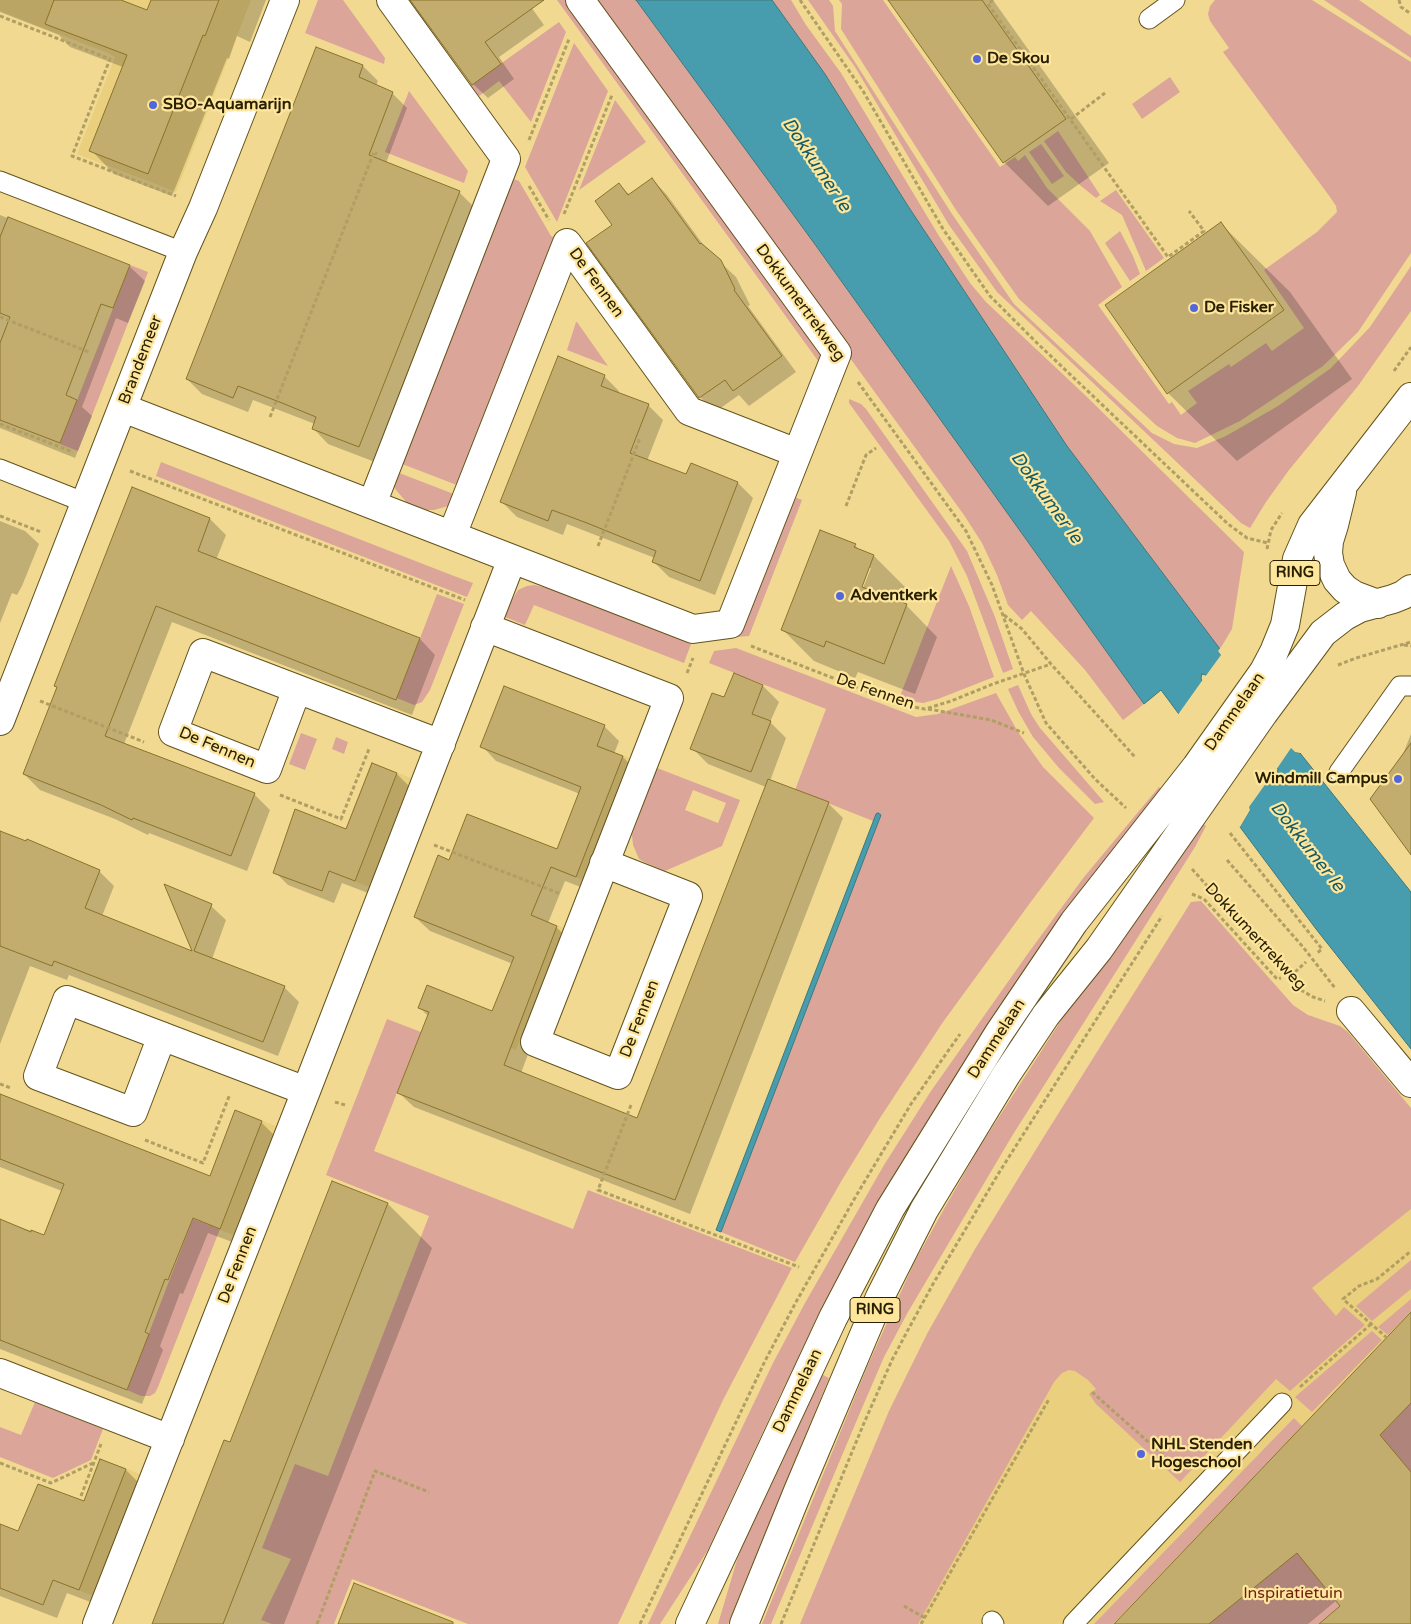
<!DOCTYPE html>
<html>
<head>
<meta charset="utf-8">
<style>
	body { margin:0 }
	canvas { display:block; background:#f1d991 }
</style>
</head>
<body>
<canvas width="1411" height="1624"></canvas>
<script>
const c = document.querySelector('canvas').getContext('2d');
c.lineJoin = 'round';
function fill(path, color) {
  c.fillStyle = color;
  c.fill(path, 'evenodd');
}
function poly(rows) {
  const path = new Path2D();
  for (const r of rows) {
    path.moveTo(r[0], r[1]);
    for (let i = 2; i < r.length; i += 2) path.lineTo(r[i], r[i + 1]);
  }
  return path;
}
function trace(path, color, width, dash) {
  c.strokeStyle = color;
  c.lineWidth = width;
  c.lineCap = dash ? 'butt' : 'round';
  c.setLineDash(dash || []);
  c.stroke(path);
}
function write(font, color, halo, rows, align = 'center') {
  c.font = font + ' "Varela Round",sans-serif';
  c.lineWidth = 4.5;
  c.setLineDash([]);
  c.textBaseline = 'middle';
  c.strokeStyle = halo;
  c.fillStyle = color;
  for (const [text, x, y, turn = 0] of rows) {
    c.save();
    c.translate(x, y);
    c.rotate((+turn || 0) * Math.PI / 180);
    c.textAlign = isNaN(turn) ? turn : align;
    if (halo) c.strokeText(text, 0, 0);
    c.fillText(text, 0, 0);
    c.restore();
  }
}
fill(poly([
	[0,0,251,0,176,192,77,154,115,57,108,53,0,11],
	[597,745,630,758,583,880,550,867],
	[371,762,411,778,369,887,329,871],
	[531,915,564,928,516,1050,483,1037],
	[235,1110,276,1126,233,1235,193,1219],
	[1411,1209,1411,1624,800,1624,889,1411,928,1332,1235,1349],
	[99,1458,140,1474,93,1596,53,1580]
]), '#e9cf7e');
fill(poly([
	[318,0,343,0,385,58,384,64,305,33],
	[557,0,569,0,823,355,821,365],
	[590,0,636,0,814,243,1144,704,1123,720,1085,670,1031,611,1022,620,1008,605,997,575,982,543,964,515],
	[772,0,791,0,806,25,841,73,939,236,970,283,986,302,1086,396,1244,552,1232,629,1220,649,1067,446,908,206,825,74],
	[808,0,829,0,833,6,835,31,952,214,1014,304,1152,433,1174,444,1197,448,1226,436,1278,406,1331,368,1370,327,1411,266,1411,311,1358,386,1289,470,1266,502,1250,528,1241,523,997,292,949,225,855,67],
	[839,0,883,0,1000,167,1015,157,1018,161,1025,155,1047,188,1090,231,1122,287,1098,305,1169,404,1172,402,1181,415,1197,403,1188,391,1229,364,1231,367,1266,343,1272,351,1304,328,1264,270,1317,232,1337,212,1336,206,1330,197,1223,52,1229,48,1210,21,1208,14,1210,6,1215,0,1312,0,1411,62,1411,253,1358,332,1323,366,1240,421,1203,439,1195,443,1177,438,1157,426,1019,299,956,210,841,29,842,4],
	[1324,0,1359,0,1411,36,1411,58],
	[559,22,566,32,531,122,499,81,479,96,471,85],
	[574,43,608,91,557,222,525,167],
	[1170,77,1180,92,1142,119,1132,104],
	[409,91,468,171,464,183,385,152],
	[615,100,646,142,579,190],
	[1058,131,1100,195,1096,198,1081,186,1066,172,1044,141],
	[1041,144,1064,176,1052,184,1029,152],
	[509,177,519,181,551,236,559,239,462,487,397,462],
	[1116,190,1164,258,1146,271,1122,215,1100,201],
	[1120,231,1133,256,1140,274,1130,281,1105,243],
	[130,265,148,272,78,451,60,444],
	[576,322,577,322,608,366,567,350],
	[849,399,861,404,866,409,967,551,995,617,1013,669,1003,673,967,576,949,541,849,403],
	[161,462,454,576,473,583,467,597,156,476],
	[394,471,459,496,448,506,434,510,427,510,408,504,396,490,393,484],
	[792,496,802,500,749,636,736,637],
	[951,566,969,606,994,677,938,699,923,703,911,701,900,696],
	[534,585,548,588,691,644,684,663,534,605,525,625,505,617,512,600,518,590,527,586],
	[437,594,464,604,430,690,422,702,414,705,397,698],
	[736,648,916,717,938,714,996,693,1018,732,1043,767,1094,818,1030,903,943,1022,880,1118,842,1180,795,1262,721,1232,881,815,876,814,873,821,795,790,826,709,709,663,714,651],
	[1018,685,1031,714,1040,728,1104,802,1095,804,1059,768,1033,737,1018,711,1008,689],
	[301,733,317,739,305,770,289,764],
	[336,737,348,742,344,754,332,749],
	[657,768,740,800,722,846,665,871,646,863,639,859,633,845,632,835],
	[693,790,726,803,718,823,685,810],
	[1159,787,1165,792,815,1327,781,1393,708,1550,660,1624,648,1624,773,1363,805,1303,884,1165,931,1091,1029,952,1084,877],
	[1199,820,1206,826,1195,847,1012,1136,908,1312,884,1357,862,1408,771,1624,762,1624,867,1367,914,1263,944,1209,979,1148,1098,963],
	[1201,901,1293,1005,1308,1015,1340,1026,1348,1032,1411,1108,1411,1209,1312,1288,1336,1316,1344,1307,1365,1325,1290,1391,1276,1379,1180,1482,1096,1404,1089,1394,1096,1389,1088,1380,1075,1371,1069,1370,1062,1373,1054,1382,918,1624,800,1624,889,1411,928,1332,975,1249,1043,1138,1191,902],
	[387,1019,421,1032,374,1151,573,1229,588,1190,792,1268,723,1400,618,1624,468,1624,352,1579,334,1624,272,1624,261,1620,291,1559,262,1548,295,1464,328,1476,429,1216,326,1175],
	[193,1219,220,1229,158,1387,155,1393,150,1396,141,1396,127,1390],
	[1411,1260,1411,1289,1372,1321,1356,1306],
	[1411,1299,1411,1311,1388,1335,1378,1327],
	[1372,1331,1382,1340,1312,1412,1295,1397],
	[821,1374,829,1378,745,1582,728,1624,718,1624,737,1560,749,1529],
	[35,1402,103,1429,91,1460,53,1478,0,1457,0,1427,21,1435],
	[1411,1403,1411,1472,1380,1435],
	[1294,1418,1302,1426,1113,1624,1094,1624],
	[1302,1549,1319,1580,1340,1606,1319,1624,1209,1624]
]), '#dba59a');
const water = poly([
	[636,0,772,0,825,74,908,206,1067,446,1220,649,1218,651,1295,752,1300,753,1411,892,1411,1049,1316,929,1240,827,1250,810,1161,690,1144,704,814,243,636,0],
	[1202,674,1206,675,1278,769,1277,775,1273,774,1202,681,1201,678,1202,674],
	[878,813,881,815,721,1232,716,1230,876,814,878,813]
]);
fill(water, '#479dae');
trace(water, '#3e787a', 1);
fill(poly([
	[1221,647,1223,653,1293,746,1296,750,1301,750,1300,753,1295,752,1291,748,1276,770,1205,677,1221,655,1218,651],
	[1204,678,1274,772,1249,807,1250,810,1240,827,1238,825,1247,810,1177,716]
]), '#f1d991');
fill(poly([
	[0,0,117,0,148,12,152,0,266,0,250,42,237,36,229,59,227,58,172,196,114,174,91,150,123,67,70,47,59,35,0,12],
	[412,0,526,0,544,25,499,57,514,79,488,98,473,84],
	[889,0,993,0,1109,163,1048,206,1004,162],
	[316,48,363,66,378,81,376,86,392,93,407,108,386,163,459,192,474,207,375,462,328,444,313,428,315,424,253,400,248,412,202,394,187,379],
	[652,179,667,195,707,250,736,277,750,305,748,306,796,372,749,406,739,395,715,412,700,397,614,225,619,185,630,195],
	[0,215,129,266,145,281,128,323,116,318,82,407,92,416,75,458,0,428],
	[1221,224,1290,292,1352,379,1237,461,1168,393],
	[604,376,619,391,618,394,648,405,663,420,647,461,687,476,691,465,738,483,753,498,715,595,669,577,654,562,655,558,567,524,563,535,517,517,502,502],
	[133,488,210,519,226,535,216,560,420,639,435,655,412,715,172,622,124,744,254,794,270,810,247,871,149,833,148,835,115,819,40,790,24,774,58,689,56,686],
	[0,521,25,531,39,544,22,586,17,595,12,593,0,623],
	[855,545,860,551,874,556,905,587,899,603,906,605,937,637,915,694,858,672,855,678,814,661,783,630],
	[868,568,871,568,861,593,859,593],
	[763,686,779,702,770,722,786,738,770,781,828,803,843,818,690,1214,414,1107,399,1093,428,1016,420,1008,493,1013,513,964,430,931,415,917,450,862,558,851,580,794,496,761,482,746,505,687,605,727,619,741,614,754,623,757,637,772,591,891,565,881,548,923,556,927,571,941,521,1073,638,1119,766,787,708,764,692,748,725,699],
	[1411,734,1411,853,1401,759],
	[372,764,397,774,410,787,368,893,342,883,334,903,288,885,275,872,347,830],
	[0,832,99,871,114,886,102,916,195,953,166,886,211,906,226,920,212,959,284,987,299,1002,278,1056,69,975,67,980,30,966,0,1044],
	[0,1095,210,1177,261,1122,276,1137,235,1243,208,1233,183,1294,180,1293,160,1346,163,1350,142,1404,0,1349,0,1220,45,1236,62,1191,0,1167],
	[332,1183,388,1204,432,1248,284,1624,153,1624,230,1444],
	[1411,1314,1411,1624,1321,1624,1342,1606,1337,1600,1308,1624,1115,1624],
	[126,1470,140,1484,93,1603,67,1593,57,1618,0,1596,0,1525,19,1532,84,1503]
]), '#0003');
const building = poly([
	[54,0,121,0,147,10,151,0,219,0,205,36,203,35,148,174,89,151,127,55,45,24,54,0],
	[410,0,544,0,485,42,501,64,472,85,410,0],
	[888,0,982,0,1066,119,1003,163,888,0],
	[316,47,363,65,359,77,393,92,369,155,460,191,359,447,312,429,316,417,282,403,238,386,233,398,186,379,316,47],
	[652,178,700,244,701,243,721,260,735,289,734,290,782,356,733,391,725,380,699,398,586,243,612,225,595,201,619,183,628,195,652,178],
	[8,217,130,265,113,308,101,304,66,395,77,400,60,443,0,420,0,343,10,317,0,313,0,237,8,217],
	[1221,222,1284,310,1167,394,1105,305,1221,222],
	[558,356,605,375,601,386,649,404,630,453,686,474,691,463,738,482,700,581,652,562,656,551,587,523,552,510,548,521,500,502,558,356],
	[132,487,210,518,198,551,420,638,396,700,156,606,105,736,255,793,231,856,133,818,132,820,101,805,23,774,57,687,54,686,132,487],
	[820,530,856,544,854,547,874,555,862,587,907,604,884,664,826,641,824,647,781,630,820,530],
	[734,673,763,685,752,714,771,721,751,772,690,749,712,693,724,697,734,673],
	[504,686,605,725,597,746,623,756,576,877,551,867,531,915,557,926,504,1065,637,1118,768,779,829,802,675,1200,571,1161,397,1093,429,1012,418,1008,427,985,492,1011,514,957,414,917,438,855,449,860,467,814,557,849,581,787,480,747,504,686],
	[1411,743,1411,855,1370,799,1411,743],
	[372,763,397,773,355,881,329,871,322,891,273,873,295,809,346,829,372,763],
	[0,831,26,841,27,839,100,870,85,908,192,951,164,884,212,904,194,951,285,986,263,1042,54,961,52,966,0,946,0,831],
	[0,1094,210,1176,235,1110,262,1121,220,1229,193,1218,168,1280,165,1279,145,1332,149,1334,127,1390,0,1340,0,1219,31,1232,31,1230,44,1235,64,1184,0,1159,0,1094],
	[332,1181,388,1203,223,1624,152,1624,224,1440,230,1442,332,1181],
	[1411,1312,1411,1403,1380,1435,1411,1472,1411,1624,1319,1624,1340,1606,1297,1553,1209,1624,1114,1624,1411,1312],
	[100,1459,126,1469,79,1590,53,1580,43,1605,0,1588,0,1524,18,1531,38,1484,84,1501,100,1459],
	[354,1583,453,1622,453,1624,338,1624,354,1583]
]);
fill(building, '#c2ad6e');
trace(building, '#89732a', 1);
const service = poly([
	[1149,19,1175,0],
	[0,181,183,252],
	[0,469,86,503],
	[1339,772,1400,686,1411,686],
	[992,1621,994,1624],
	[1073,1624,1282,1403]
]);
const minor = poly([
	[123,408,693,629,730,624,837,353,580,0],
	[372,504,506,159,391,0],
	[452,535,567,243,689,411,797,453],
	[485,627,669,698,535,1042,618,1075,688,896,604,863],
	[297,689,267,769,173,732,203,653,441,744],
	[0,721,183,252,203,208,285,0],
	[1351,1011,1411,1083],
	[162,1036,133,1112,38,1076,67,1000,306,1091],
	[0,1373,170,1439],
	[97,1624,306,1091,512,559]
]);
const primary = poly([
	[1342,492,1334,525,1329,541,1328,553,1330,565,1337,580,1345,589,1354,595,1378,604],
	[690,1624,833,1318,890,1209,999,1033,1074,922,1196,767,1264,671,1274,652,1285,625,1297,559,1312,525,1411,397],
	[744,1624,798,1491,880,1297,924,1210,1006,1075,1046,1015,1099,949,1263,714,1323,633,1345,616,1360,608,1393,599,1403,595,1411,589]
]);
trace(service, '#63531b', 21);
trace(minor, '#63531b', 30);
trace(primary, '#63531b', 30);
trace(poly([
	[800,0,863,91,943,229,990,296,1037,343,1228,524,1247,538,1268,543],
	[993,0,988,4,1168,257,1204,231,1189,211],
	[1399,0,1401,7,1411,14],
	[0,16,110,59,72,156,176,196],
	[1071,119,1105,93],
	[529,140,569,39],
	[529,186,549,220],
	[564,214,612,95],
	[0,317,89,352],
	[1394,371,1411,347],
	[858,382,966,531,992,585,1024,674,1046,723,1095,779,1126,808],
	[270,417,374,152,377,154],
	[0,424,73,452],
	[130,471,465,600],
	[846,506,866,455,876,448],
	[0,516,41,532],
	[598,546,640,438],
	[1267,549,1271,530,1282,513],
	[1004,615,1022,629,1051,664,1135,757],
	[1404,645,1411,646],
	[751,646,902,705,925,709,951,701,993,684,1051,664],
	[1338,665,1356,658,1411,642],
	[687,673,693,658],
	[40,701,144,742],
	[928,709,991,720,1024,733],
	[280,795,341,819,369,749],
	[1230,833,1322,949,1316,954],
	[434,845,561,894],
	[1227,860,1303,947,1335,988],
	[1192,869,1301,990,1313,997,1325,1001],
	[1192,894,1204,899,1277,979,1281,978],
	[1295,972,1306,962],
	[0,1084,11,1088],
	[335,1102,345,1105],
	[631,1105,598,1190,799,1267],
	[145,1140,203,1163,230,1094],
	[1387,1338,1343,1299,1359,1286,1377,1279,1411,1251],
	[1300,1387,1371,1324],
	[1092,1392,1181,1471],
	[0,1463,51,1483,93,1463],
	[81,1496,101,1444],
	[904,1606,925,1618],
	[317,1624,375,1471,429,1492],
	[640,1624,765,1361,796,1302,856,1196,911,1104,960,1034],
	[781,1624,864,1423,892,1360,909,1328,933,1284,1000,1171,1162,916],
	[921,1624,1049,1399]
]), '#b19e63', 3, [4, 2.5]);
trace(service, '#fff', 19);
trace(minor, '#fff', 28);
trace(primary, '#fff', 28);
for (const [x, y, r, color] of [
	[977,59,5,"#5367dc"],
	[153,105,5,"#5367dc"],
	[1194,308,5,"#5367dc"],
	[840,596,5,"#5367dc"],
	[1398,779,5,"#5367dc"],
	[1141,1454,5,"#5367dc"]
]) {
  const dot = new Path2D();
  dot.arc(x, y, r, 0, 2 * Math.PI);
  c.fillStyle = color;
  c.fill(dot);
  trace(dot, '#fee69d', 2);
}
for (const [x, y, w] of [
	[1295,573,50],
	[875,1310,50]
]) {
  const box = new Path2D();
  box.roundRect(x - w / 2, y - 12.5, w, 25, 4);
  c.fillStyle = '#fee69d';
  c.fill(box);
  trace(box, '#292002', 1);
}
write('bold 15px', '#292002', null, [
	["RING",1295,573],
	["RING",875,1310]
]);
write('bold 16px', '#292002', '#fee69d', [
	["De Skou",987,59],
	["SBO-Aquamarijn",163,105],
	["De Fisker",1204,308],
	["Adventkerk",850,596],
	["Windmill Campus",1388,779,"right"],
	["NHL Stenden",1151,1445],
	["Hogeschool",1151,1463]
], 'left');
write('16px', '#292002', '#fee69d', [
	["De Fennen",596,283,54],
	["Dokkumertrekweg",800,303,54],
	["Brandemeer",141,360,-69],
	["De Fennen",875,692,19],
	["Dammelaan",1235,712,-55],
	["De Fennen",217,748,23],
	["Dokkumertrekweg",1255,937,47],
	["De Fennen",640,1019,-69],
	["Dammelaan",997,1039,-57],
	["De Fennen",238,1265,-69],
	["Dammelaan",798,1391,-64]
]);
write('16px', '#712113', '#fee69d', [
	["Inspiratietuin",1293,1594]
]);
write('italic 18px', '#135b67', '#fee69d', [
	["Dokkumer Ie",816,165,56],
	["Dokkumer Ie",1046,498,54],
	["Dokkumer Ie",1307,847,52]
]);
</script>
</body>
</html>
